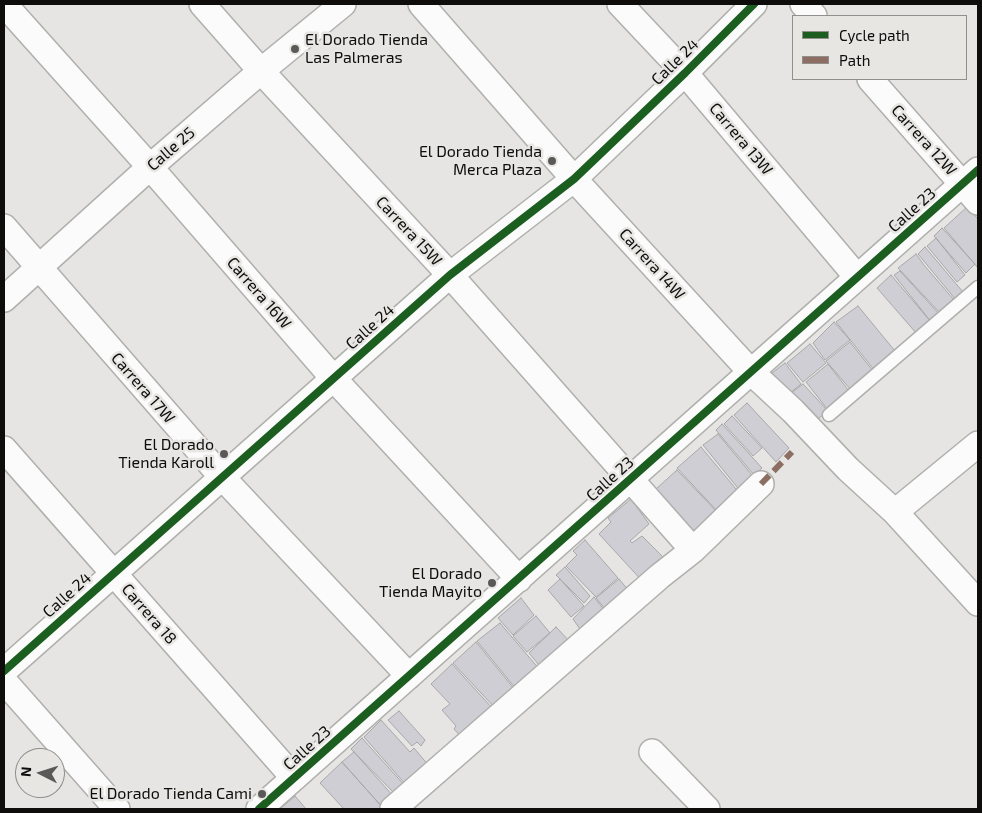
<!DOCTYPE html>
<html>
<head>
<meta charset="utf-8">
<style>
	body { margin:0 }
	#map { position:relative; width:982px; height:813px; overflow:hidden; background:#e6e5e3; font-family:"Exo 2",sans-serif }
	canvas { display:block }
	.frame { position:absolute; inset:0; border:5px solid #0e0d0c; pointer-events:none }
	.legend { position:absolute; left:792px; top:15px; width:175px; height:65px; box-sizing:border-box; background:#e7e6e2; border:1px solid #908f8c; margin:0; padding:6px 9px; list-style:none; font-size:15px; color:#0e0d0c }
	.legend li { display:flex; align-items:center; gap:10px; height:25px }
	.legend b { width:25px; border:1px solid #908f8c }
	.north { position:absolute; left:15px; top:748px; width:50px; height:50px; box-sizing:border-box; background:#e7e6e2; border:1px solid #908f8c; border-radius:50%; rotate:275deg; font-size:14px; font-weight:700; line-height:20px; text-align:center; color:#0e0d0c }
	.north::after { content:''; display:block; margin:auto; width:18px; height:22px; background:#5a5957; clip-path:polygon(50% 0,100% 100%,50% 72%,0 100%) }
</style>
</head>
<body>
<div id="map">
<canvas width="982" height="813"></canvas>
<div class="frame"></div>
<ul class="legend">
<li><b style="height:6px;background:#1b5e20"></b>Cycle path</li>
<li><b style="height:6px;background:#8d6e63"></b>Path</li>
</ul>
<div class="north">N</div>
</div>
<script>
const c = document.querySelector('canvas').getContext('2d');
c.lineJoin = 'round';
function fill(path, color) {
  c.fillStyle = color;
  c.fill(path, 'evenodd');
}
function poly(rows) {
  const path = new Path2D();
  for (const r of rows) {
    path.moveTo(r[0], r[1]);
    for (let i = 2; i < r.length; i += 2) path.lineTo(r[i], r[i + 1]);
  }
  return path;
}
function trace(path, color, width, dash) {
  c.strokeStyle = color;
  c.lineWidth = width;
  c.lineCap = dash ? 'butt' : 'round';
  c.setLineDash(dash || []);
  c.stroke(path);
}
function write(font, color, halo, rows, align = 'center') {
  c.font = font + ' "Exo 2",sans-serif';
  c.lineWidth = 5;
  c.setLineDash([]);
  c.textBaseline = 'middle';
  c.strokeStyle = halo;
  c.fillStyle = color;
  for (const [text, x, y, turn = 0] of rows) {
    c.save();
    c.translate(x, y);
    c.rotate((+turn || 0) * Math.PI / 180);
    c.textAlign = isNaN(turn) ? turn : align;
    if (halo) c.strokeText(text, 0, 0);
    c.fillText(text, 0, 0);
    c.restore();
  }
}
const building = poly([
	[967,207,978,219,978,268,944,228,967,207],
	[942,228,975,264,966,273,934,236,942,228],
	[936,238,965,275,957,282,927,246,936,238],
	[925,247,963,292,956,300,918,254,925,247],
	[916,254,924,265,954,300,941,314,898,268,916,254],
	[900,271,940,315,932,323,894,275,900,271],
	[891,275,931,322,917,334,877,288,891,275],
	[858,306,895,351,875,371,836,322,858,306],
	[834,322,850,340,825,360,813,343,834,322],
	[850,342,873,371,851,390,826,361,850,342],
	[810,344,826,363,803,382,787,363,810,344],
	[785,363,801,384,783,399,764,379,785,363],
	[828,364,849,391,828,410,806,382,828,364],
	[803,384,828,411,810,425,783,399,803,384],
	[747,403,789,448,776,462,734,415,747,403],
	[732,416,762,448,753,456,724,424,732,416],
	[722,424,762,468,754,475,716,430,722,424],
	[718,434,756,480,741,492,703,445,718,434],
	[701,447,741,495,720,514,677,468,701,447],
	[677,470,718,513,691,535,656,489,677,470],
	[631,499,649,524,630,541,632,543,642,536,666,560,645,584,599,534,611,522,608,518,631,499],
	[585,540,618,578,596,597,566,566,577,555,573,551,585,540],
	[565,567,590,596,584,603,556,575,565,567],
	[560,579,584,606,571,617,548,590,560,579],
	[619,579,629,591,606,610,596,598,619,579],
	[594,597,605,611,582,632,573,619,594,597],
	[521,598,534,615,513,635,498,618,521,598],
	[536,616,550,633,527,652,513,636,536,616],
	[500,623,540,670,516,689,477,641,500,623],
	[556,627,571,643,543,670,529,653,556,627],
	[476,642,515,690,495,708,453,663,476,642],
	[452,664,494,710,462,738,454,729,456,726,442,710,450,704,431,684,452,664],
	[399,711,425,740,421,746,417,742,412,746,388,720,399,711],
	[381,720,410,752,414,748,429,766,407,786,364,737,381,720],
	[362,738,406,787,397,796,351,749,362,738],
	[354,752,394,797,383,808,342,762,354,752],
	[342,762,383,808,381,809,344,809,320,783,342,762],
	[295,796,306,809,280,809,295,796]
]);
fill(building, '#cfced4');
trace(building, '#a8a7a8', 1);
const service = poly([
	[829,415,978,287]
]);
const minor = poly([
	[4,4,150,167,334,379,519,579],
	[202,4,261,71,450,275,693,550],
	[421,4,574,179,751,372,793,411,848,469,895,512,978,603],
	[620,4,685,73,857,277],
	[803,4,814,16],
	[870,79,978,202],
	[4,227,222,477,409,676],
	[4,299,150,167,261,71,343,4],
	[4,449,294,778],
	[895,512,978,444],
	[4,671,450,275,574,179,685,73,754,4],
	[4,681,117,809],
	[652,752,707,809],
	[259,809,978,170],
	[393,809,660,576,693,550,761,484]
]);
trace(service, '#afafad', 15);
trace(minor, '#afafad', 28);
trace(service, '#fbfbfb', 12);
trace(minor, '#fbfbfb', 25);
trace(poly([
	[761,484,792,452]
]), '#8d6e63', 6, [12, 6]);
trace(poly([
	[4,671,450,275,574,179,685,73,754,4],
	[259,809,978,170]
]), '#1b5e20', 8);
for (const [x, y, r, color] of [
	[295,49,5,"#5a5957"],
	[552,161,5,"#5a5957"],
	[224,454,5,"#5a5957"],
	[492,583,5,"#5a5957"],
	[262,794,5,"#5a5957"]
]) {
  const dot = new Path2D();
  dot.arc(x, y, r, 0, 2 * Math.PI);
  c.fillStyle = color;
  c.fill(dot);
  trace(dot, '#e7e6e2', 2);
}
write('16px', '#0e0d0c', '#e7e6e2', [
	["El Dorado Tienda",305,40,"left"],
	["Las Palmeras",305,58,"left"],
	["El Dorado Tienda",542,152],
	["Merca Plaza",542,170],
	["El Dorado",214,445],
	["Tienda Karoll",214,463],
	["El Dorado",482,574],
	["Tienda Mayito",482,592],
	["El Dorado Tienda Cami",252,794]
], 'right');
write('16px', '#0e0d0c', '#e7e6e2', [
	["Calle 24",675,62,-44],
	["Carrera 13W",741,139,50],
	["Carrera 12W",924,140,48],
	["Calle 25",171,149,-41],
	["Calle 23",912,210,-42],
	["Carrera 15W",409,231,47],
	["Carrera 14W",652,264,48],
	["Carrera 16W",259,293,49],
	["Calle 24",370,327,-42],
	["Carrera 17W",143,388,49],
	["Calle 23",610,479,-42],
	["Calle 24",67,595,-42],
	["Carrera 18",149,614,49],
	["Calle 23",307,748,-42]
]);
</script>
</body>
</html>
